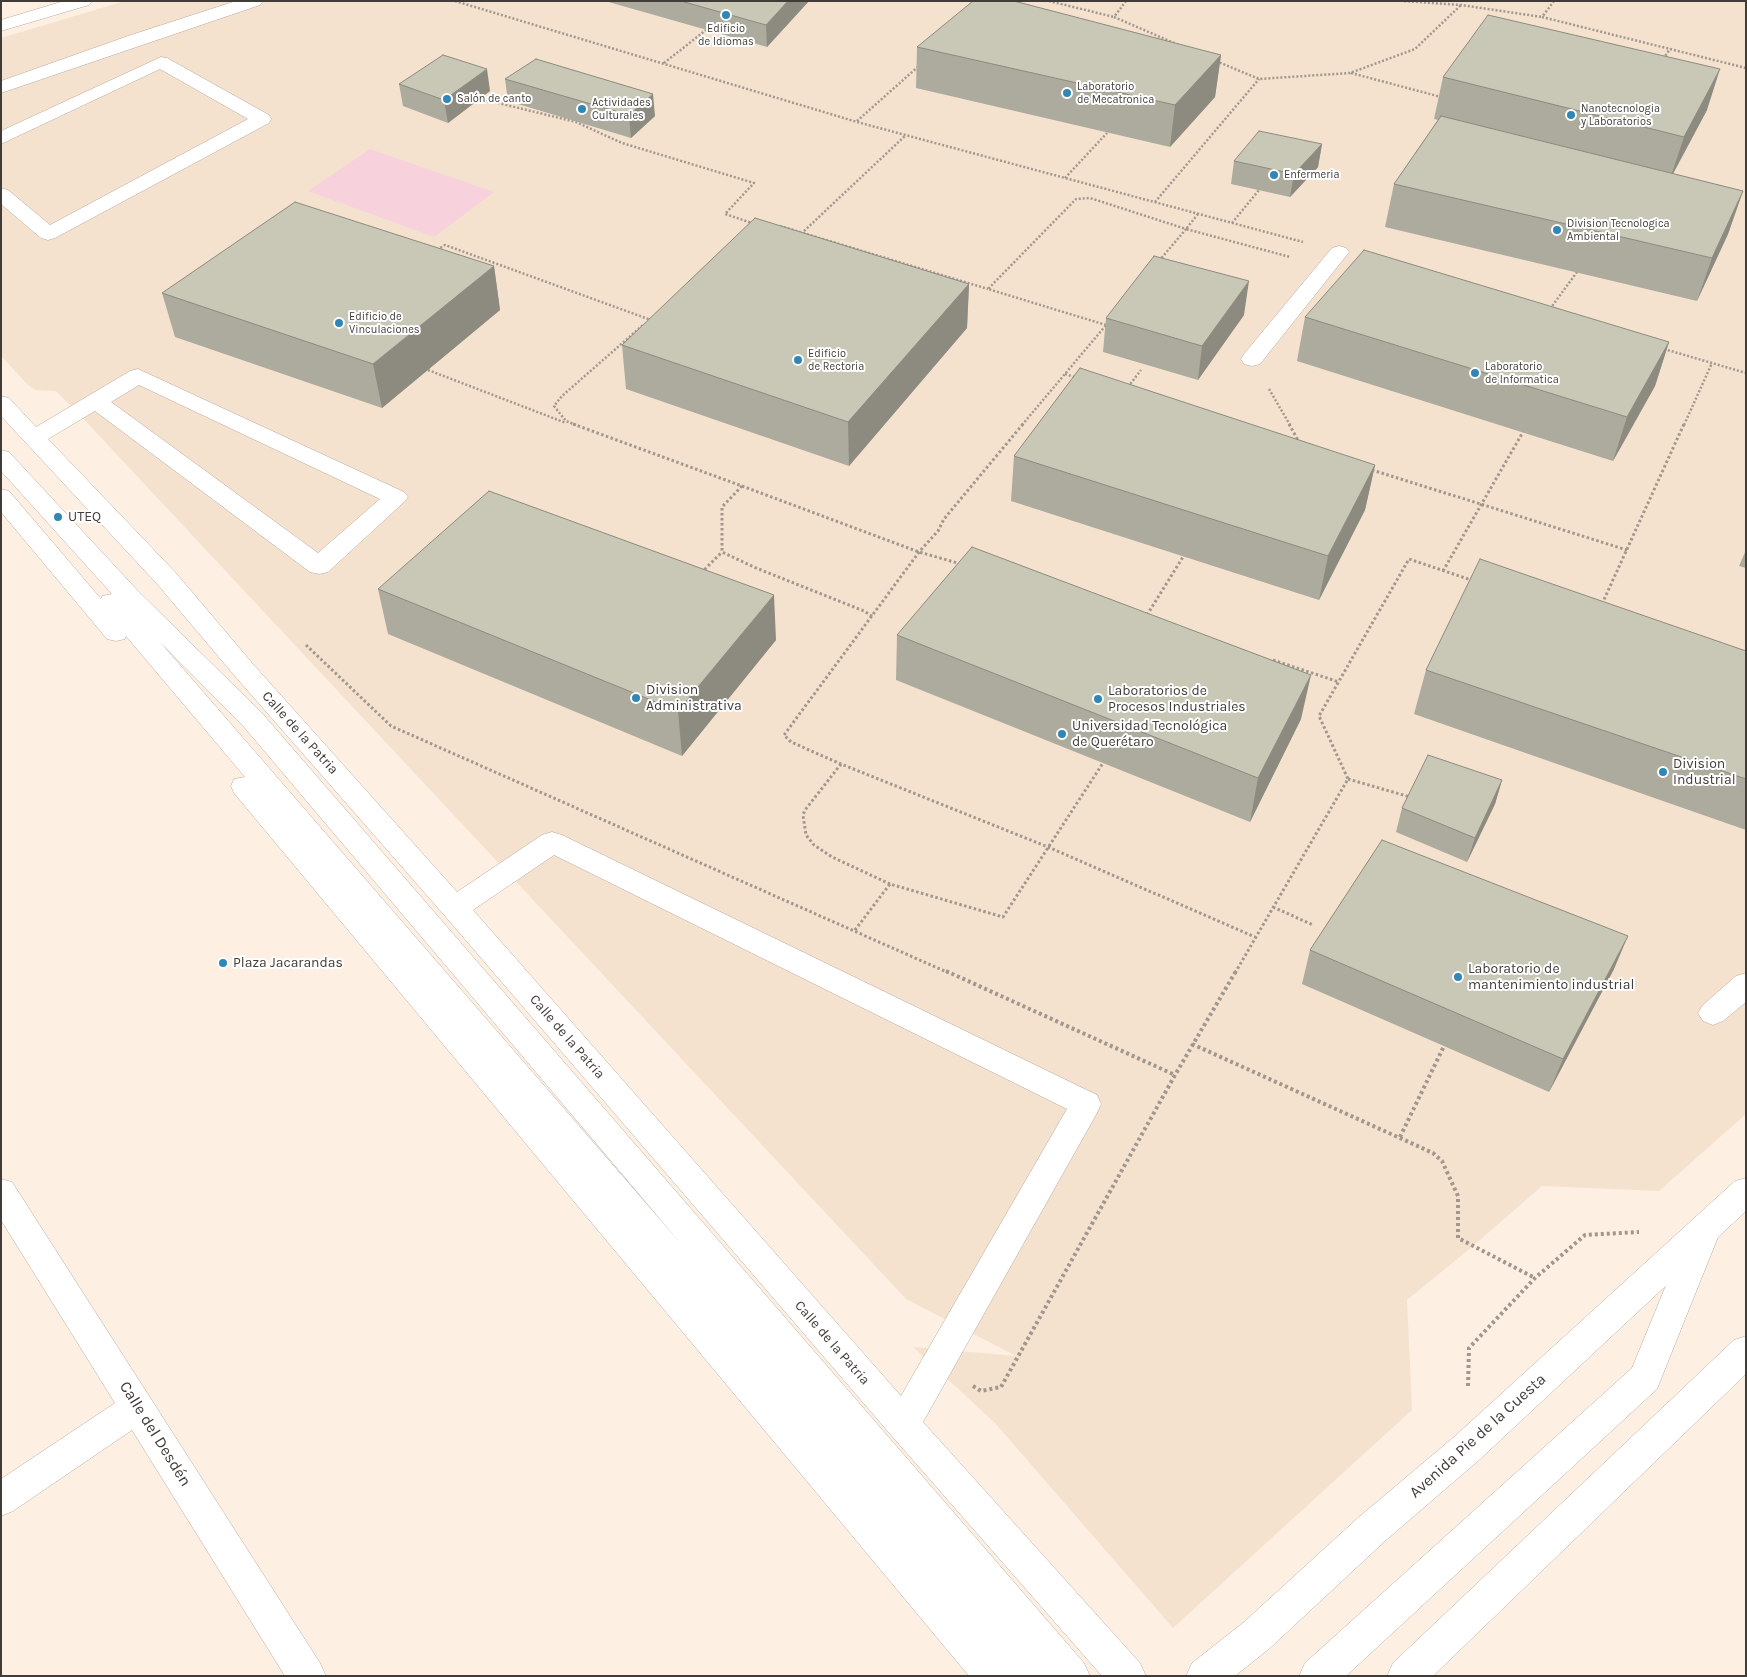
<!DOCTYPE html>
<html>
<head>
<meta charset="utf-8">
<style>
	body { margin:0 }
	#map { position:relative; width:1747px; height:1677px; overflow:hidden; background:#fdefe2; font-family:Karla,sans-serif }
	canvas { display:block }
	.frame { position:absolute; inset:0; border:2px solid #413c37; pointer-events:none }
</style>
</head>
<body>
<div id="map">
<canvas width="1747" height="1677"></canvas>
<div class="frame"></div>
</div>
<script>
const c = document.querySelector('canvas').getContext('2d');
c.lineJoin = 'round';
function fill(path, color) {
  c.fillStyle = color;
  c.fill(path, 'evenodd');
}
function poly(rows) {
  const path = new Path2D();
  for (const r of rows) {
    path.moveTo(r[0], r[1]);
    for (let i = 2; i < r.length; i += 2) path.lineTo(r[i], r[i + 1]);
  }
  return path;
}
function trace(path, color, width, dash) {
  c.strokeStyle = color;
  c.lineWidth = width;
  c.lineCap = dash ? 'butt' : 'round';
  c.setLineDash(dash || []);
  c.stroke(path);
}
function write(font, color, halo, rows, align = 'center') {
  c.font = font + ' Karla,sans-serif';
  c.lineWidth = 4;
  c.setLineDash([]);
  c.textBaseline = 'middle';
  c.strokeStyle = halo;
  c.fillStyle = color;
  for (const [text, x, y, turn = 0] of rows) {
    c.save();
    c.translate(x, y);
    c.rotate((+turn || 0) * Math.PI / 180);
    c.textAlign = isNaN(turn) ? turn : align;
    if (halo) c.strokeText(text, 0, 0);
    c.fillText(text, 0, 0);
    c.restore();
  }
}
fill(poly([
	[125,1,1746,1,1746,1114,1659,1191,1542,1186,1473,1246,1407,1300,1412,1410,1173,1628,995,1423,913,1347,1016,1356,906,1299,78,413,56,391,36,390,28,385,1,356,1,38]
]), '#f4e2cf');
fill(poly([
	[370,149,494,192,434,237,308,191]
]), '#f7d1dc');
const minor = poly([
	[64,1,92,1,89,5,1,31,1,20,64,1],
	[236,1,263,1,260,5,1,93,1,81,131,35,236,1],
	[161,57,167,58,269,115,271,119,269,123,55,238,48,240,41,238,1,204,1,188,8,190,50,225,248,119,160,69,1,144,1,131,161,57],
	[1339,246,1346,248,1349,252,1346,256,1260,364,1252,366,1244,364,1241,359,1244,354,1332,248,1339,246],
	[138,369,404,492,408,497,404,502,328,572,319,574,310,572,95,411,48,439,176,573,252,663,457,892,542,835,552,832,562,835,1097,1095,1101,1104,1097,1113,923,1422,1140,1663,1146,1676,1102,1676,891,1435,445,916,234,675,158,585,1,416,1,396,9,398,36,427,130,371,138,369],
	[139,385,380,499,318,553,111,402,139,385],
	[554,855,1067,1109,901,1396,473,910,554,855],
	[1,450,9,452,138,591,262,713,1084,1663,1090,1676,969,1676,234,793,231,786,234,779,245,777,126,636,125,639,116,641,107,639,1,512,1,489,9,491,101,599,102,596,112,594,1,471,1,450],
	[160,642,244,727,683,1246,160,642],
	[1746,973,1746,1002,1723,1021,1713,1025,1703,1021,1698,1013,1703,1005,1736,976,1746,973],
	[1,1179,12,1182,320,1663,326,1676,285,1676,132,1430,13,1511,1,1516,1,1479,115,1403,1,1220,1,1179],
	[1706,1213,1717,1217,1722,1227,1657,1389,1346,1676,1299,1676,1305,1663,1632,1368,1690,1227,1695,1217,1706,1213]
]);
const major = poly([
	[1746,1178,1746,1211,1478,1461,1385,1541,1270,1648,1235,1676,1186,1676,1192,1663,1244,1622,1359,1517,1454,1437,1735,1181,1746,1178],
	[1746,1336,1746,1374,1433,1676,1387,1676,1393,1663,1734,1340,1746,1336]
]);
trace(minor, '#b8ab9e', 1);
trace(major, '#b8ab9e', 1);
trace(poly([
	[455,1,857,122,1303,242],
	[1049,1,1114,17],
	[1126,1,1114,17,1181,46],
	[1404,1,1461,5,1542,17],
	[1554,1,1542,17,1746,68],
	[1663,59,1670,49],
	[1216,61,1259,79,1350,73,1415,49,1461,5],
	[664,63,706,30],
	[1351,73,1441,97],
	[486,100,576,122,622,143,754,183,725,214,752,223],
	[857,121,920,65],
	[1065,178,1107,133],
	[1155,202,1259,79],
	[1198,214,1186,229,1290,257],
	[1232,223,1259,190],
	[780,226,988,289],
	[804,231,906,135],
	[437,250,445,245,651,320],
	[1550,309,1577,272],
	[1106,325,988,289,1076,199,1090,198,1186,229,1159,261],
	[1664,349,1746,373],
	[428,370,566,423],
	[1065,374,1077,378],
	[1128,387,1141,370],
	[1269,389,1290,425],
	[576,425,566,421,554,406,562,396,643,325],
	[1022,425,1107,324],
	[1684,425,1712,363]
]), '#a1978e', 2.5, [2, 2]);
trace(poly([
	[573,424,742,486,722,507,722,552,756,568,864,611,873,617],
	[1023,424,944,519,938,531,919,552,784,735,791,742,841,764,1048,847,1255,937],
	[1289,424,1299,442],
	[1372,470,1627,550],
	[742,486,919,552,961,564],
	[1443,571,1523,432],
	[701,573,722,552],
	[1602,604,1684,424],
	[1147,615,1183,557],
	[306,645,391,726,949,973],
	[1273,660,1339,682],
	[841,764,805,810,803,815,806,835,814,845,832,857,890,884],
	[1348,779,1410,797],
	[1273,907,1313,925],
	[855,930,890,884,1003,917,1103,763],
	[1235,973,1348,779,1319,716,1409,559,1474,581]
]), '#a1978e', 3, [2.5, 2.5]);
trace(poly([
	[946,971,1175,1075],
	[1192,1044,1433,1153,1442,1161,1458,1196,1458,1238,1535,1278],
	[1400,1137,1444,1046],
	[973,1386,981,1391,1001,1387,1175,1075,1236,971],
	[1468,1386,1469,1348,1535,1278,1585,1235,1639,1232]
]), '#a1978e', 4, [3, 3]);
fill(minor, '#fff');
fill(major, '#fff');
fill(poly([
	[605,1,809,1,767,47],
	[917,47,1221,55,1215,97,1170,147,916,88],
	[1443,77,1707,110,1673,174,1743,191,1728,234,1697,301,1385,227,1394,184,1438,120,1434,119],
	[505,79,655,116,631,138,508,101],
	[399,84,490,91,448,123,403,106],
	[1322,144,1318,167,1290,197,1231,184,1234,161],
	[494,266,500,310,382,408,175,337,162,293],
	[969,284,967,328,849,466,626,389,622,345],
	[1244,315,1198,380,1103,352,1106,318],
	[1305,317,1669,342,1655,386,1613,461,1297,361],
	[1014,456,1375,465,1365,510,1319,600,1011,501],
	[1746,550,1746,568,1739,566],
	[378,589,776,640,682,756,388,634],
	[897,635,1301,719,1250,822,896,680],
	[1746,651,1746,830,1414,714,1426,670],
	[1502,780,1495,804,1467,862,1396,832,1402,808],
	[1310,950,1614,969,1549,1092,1302,984]
]), '#adab9d');
fill(poly([
	[788,1,809,1,767,47,766,25],
	[1221,55,1215,97,1170,147,1175,105],
	[487,69,490,91,448,123,444,100],
	[1720,69,1707,110,1670,179,1684,137],
	[653,94,655,116,631,138,629,115],
	[1322,144,1318,167,1290,197,1294,174],
	[1743,191,1728,234,1697,301,1712,258],
	[494,266,500,310,382,408,373,364],
	[1249,281,1244,315,1198,380,1202,346],
	[969,284,967,328,849,466,848,422],
	[1669,342,1655,386,1613,461,1627,417],
	[1375,465,1365,510,1319,600,1328,556],
	[774,595,776,640,682,756,678,711],
	[1311,675,1301,719,1250,822,1258,778],
	[1502,780,1495,804,1467,862,1475,838],
	[1628,936,1614,969,1549,1092,1563,1059]
]), '#8d8b7f');
const building = poly([
	[681,1,788,1,766,25,681,1],
	[973,1,1014,1,1221,55,1175,105,917,47,973,1],
	[1488,15,1720,69,1684,137,1443,77,1488,15],
	[443,55,487,69,444,100,399,84,443,55],
	[536,59,653,94,629,115,505,79,536,59],
	[1441,116,1743,191,1712,258,1394,184,1441,116],
	[1259,131,1322,144,1294,174,1234,161,1259,131],
	[295,202,494,266,373,364,162,293,295,202],
	[755,218,969,284,848,422,622,345,755,218],
	[1364,250,1669,342,1627,417,1305,317,1364,250],
	[1154,256,1249,281,1202,346,1106,318,1154,256],
	[1080,368,1375,465,1328,556,1014,456,1080,368],
	[489,491,774,595,678,711,378,589,489,491],
	[972,547,1311,675,1258,778,897,635,972,547],
	[1480,559,1746,651,1746,779,1426,670,1480,559],
	[1428,755,1502,780,1475,838,1402,808,1428,755],
	[1382,840,1628,936,1563,1059,1310,950,1382,840]
]);
fill(building, '#c9c7b6');
trace(building, '#8d8b7f', 1);
for (const [x, y, r, color] of [
	[726,15,5,"#3086b5"],
	[1067,93,5,"#3086b5"],
	[447,99,5,"#3086b5"],
	[582,109,5,"#3086b5"],
	[1571,115,5,"#3086b5"],
	[1274,175,5,"#3086b5"],
	[1557,230,5,"#3086b5"],
	[339,323,5,"#3086b5"],
	[798,360,5,"#3086b5"],
	[1475,373,5,"#3086b5"],
	[58,517,5,"#3086b5"],
	[636,698,5,"#3086b5"],
	[1098,699,5,"#3086b5"],
	[1062,734,5,"#3086b5"],
	[1663,772,5,"#3086b5"],
	[223,963,5,"#3086b5"],
	[1458,977,5,"#3086b5"]
]) {
  const dot = new Path2D();
  dot.arc(x, y, r, 0, 2 * Math.PI);
  c.fillStyle = color;
  c.fill(dot);
  trace(dot, '#fff', 2);
}
write('11px', '#413c37', '#fff', [
	["Edificio",726,29,"center"],
	["de Idiomas",726,42,"center"],
	["Laboratorio",1077,87],
	["de Mecatronica",1077,100],
	["Salón de canto",457,99],
	["Actividades",592,103],
	["Culturales",592,116],
	["Nanotecnologia",1581,109],
	["y Laboratorios",1581,122],
	["Enfermeria",1284,175],
	["Division Tecnologica",1567,224],
	["Ambiental",1567,237],
	["Edificio de",349,317],
	["Vinculaciones",349,330],
	["Edificio",808,354],
	["de Rectoria",808,367],
	["Laboratorio",1485,367],
	["de Informatica",1485,380]
], 'left');
write('14px', '#413c37', '#fff', [
	["UTEQ",68,517],
	["Division",646,690],
	["Administrativa",646,706],
	["Laboratorios de",1108,691],
	["Procesos Industriales",1108,707],
	["Universidad Tecnológica",1072,726],
	["de Querétaro",1072,742],
	["Division",1673,764],
	["Industrial",1673,780],
	["Plaza Jacarandas",233,963],
	["Laboratorio de",1468,969],
	["mantenimiento industrial",1468,985]
], 'left');
write('14px', '#413c37', '#fff', [
	["Calle de la Patria",300,733,48],
	["Calle de la Patria",567,1037,49],
	["Calle de la Patria",832,1343,49]
]);
write('16px', '#413c37', '#fff', [
	["Calle del Desdén",155,1434,58],
	["Avenida Pie de la Cuesta",1478,1436,-42]
]);
</script>
</body>
</html>
